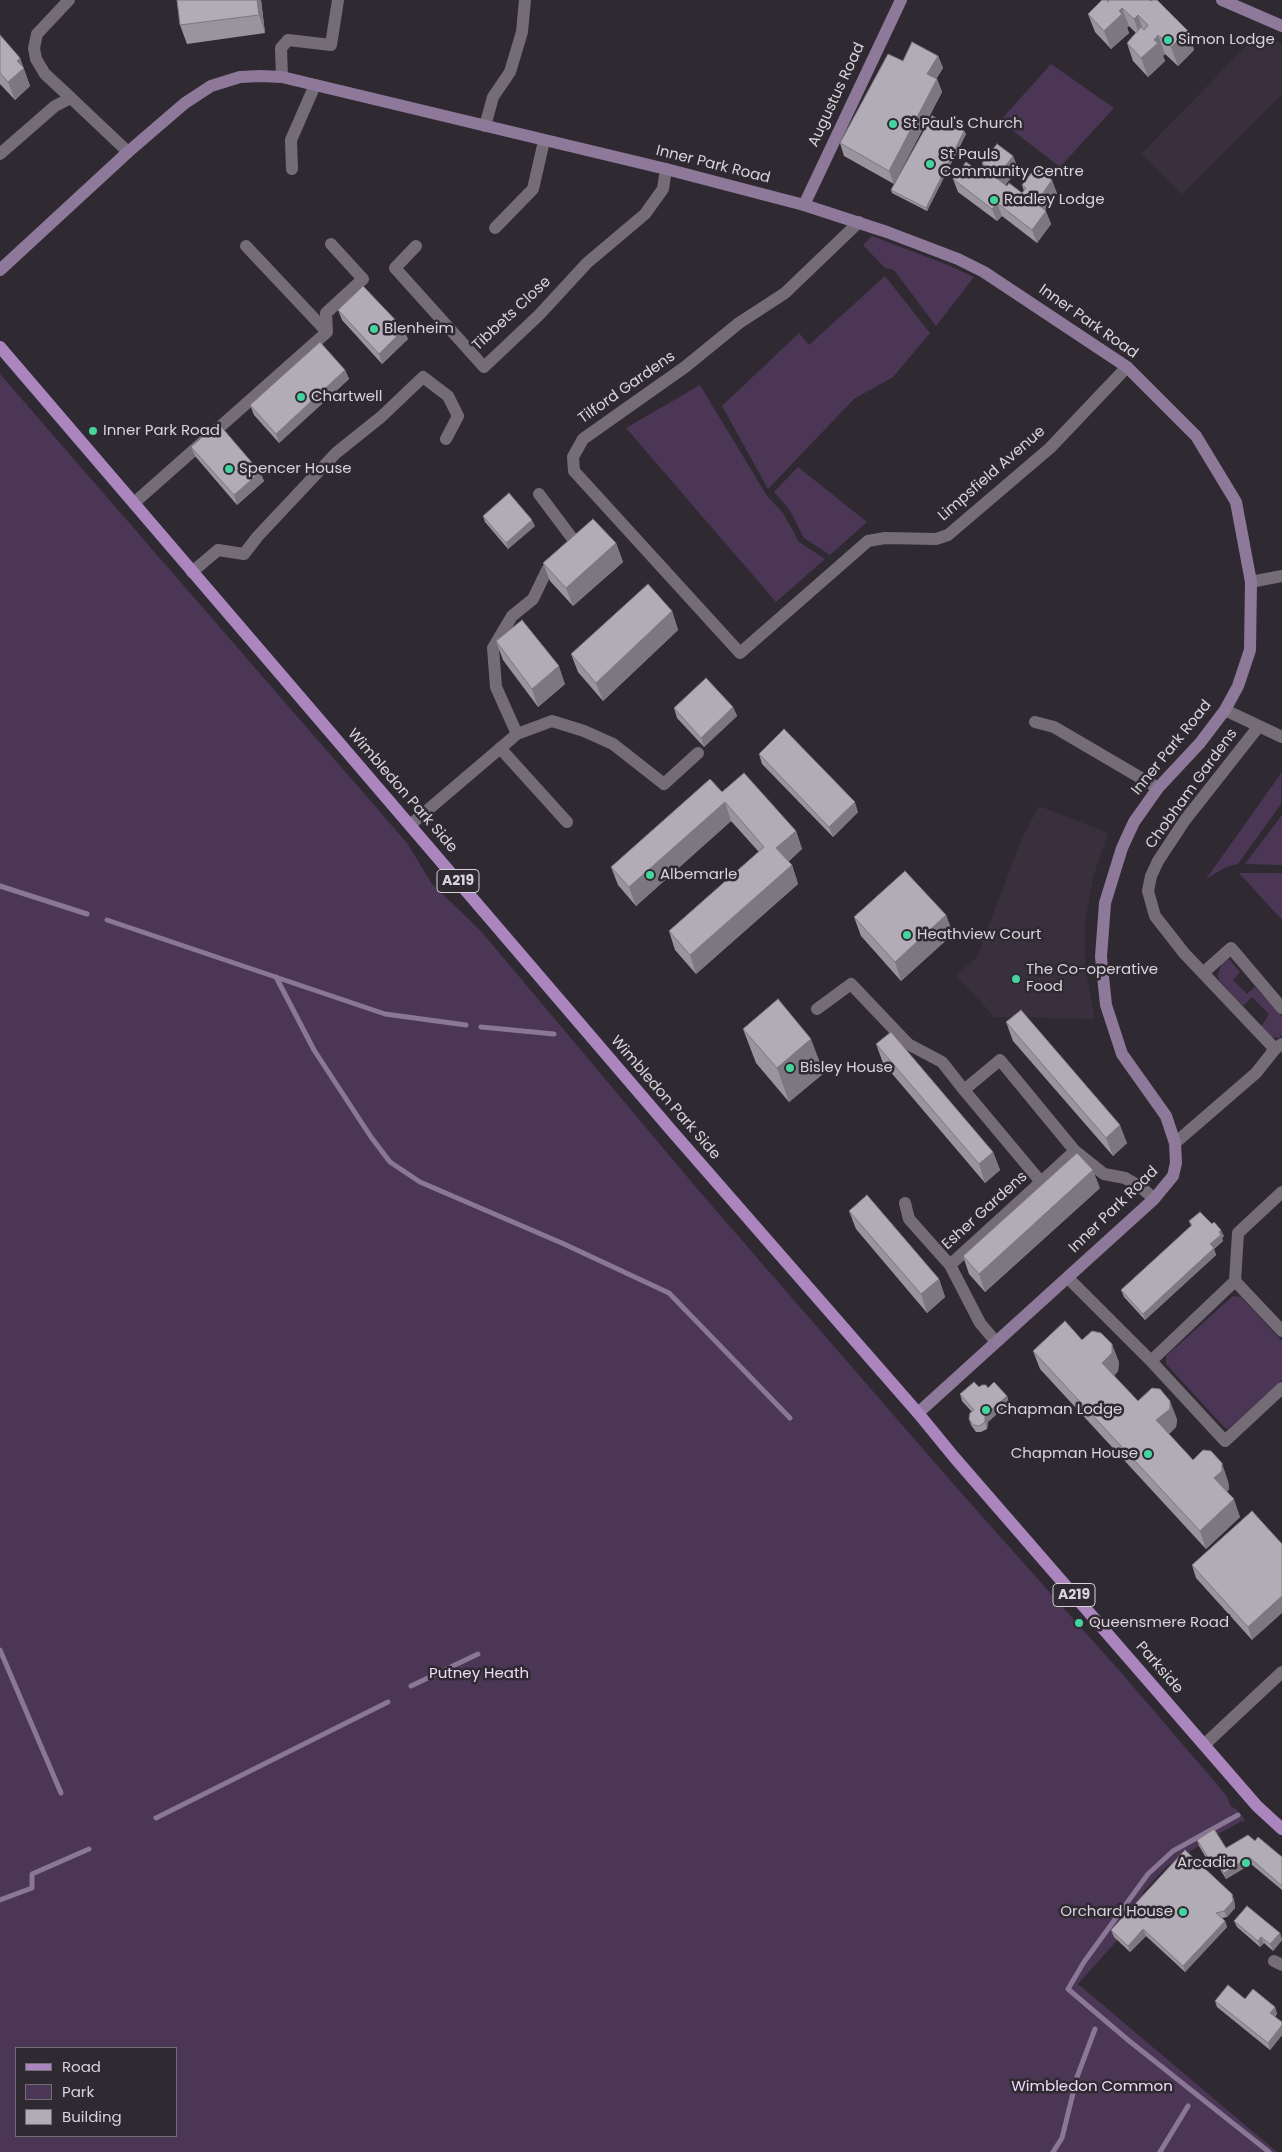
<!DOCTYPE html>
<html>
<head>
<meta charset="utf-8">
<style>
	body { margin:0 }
	#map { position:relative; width:1282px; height:2152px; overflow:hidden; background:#2f2a32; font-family:Poppins,sans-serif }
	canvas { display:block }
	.legend { position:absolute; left:15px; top:2047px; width:162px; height:90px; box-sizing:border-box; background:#2f2a32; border:1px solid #736e75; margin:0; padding:6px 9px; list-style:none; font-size:15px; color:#d8d4da }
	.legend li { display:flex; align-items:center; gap:10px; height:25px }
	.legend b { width:25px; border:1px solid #736e75 }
</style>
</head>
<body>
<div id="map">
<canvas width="1282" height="2152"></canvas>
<ul class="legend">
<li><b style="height:6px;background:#ab85bd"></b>Road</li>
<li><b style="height:14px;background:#4b3656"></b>Park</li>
<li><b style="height:14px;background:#b2acb6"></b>Building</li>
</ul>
</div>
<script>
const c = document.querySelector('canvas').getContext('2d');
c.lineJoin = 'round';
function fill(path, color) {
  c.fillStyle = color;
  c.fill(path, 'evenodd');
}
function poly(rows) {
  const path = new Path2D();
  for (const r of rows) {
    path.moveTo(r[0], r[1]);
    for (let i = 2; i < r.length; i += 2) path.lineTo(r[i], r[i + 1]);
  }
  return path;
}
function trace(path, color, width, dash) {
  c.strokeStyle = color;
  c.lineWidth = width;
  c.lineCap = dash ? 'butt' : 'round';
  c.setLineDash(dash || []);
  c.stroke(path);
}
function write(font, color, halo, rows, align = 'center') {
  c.font = font + ' Poppins,sans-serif';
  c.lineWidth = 5;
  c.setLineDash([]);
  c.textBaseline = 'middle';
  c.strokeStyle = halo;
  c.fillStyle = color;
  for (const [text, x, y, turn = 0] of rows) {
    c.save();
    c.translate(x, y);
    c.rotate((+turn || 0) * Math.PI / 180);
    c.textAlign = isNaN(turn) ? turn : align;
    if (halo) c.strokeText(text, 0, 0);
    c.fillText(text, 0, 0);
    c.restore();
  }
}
fill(poly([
	[1259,33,1282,44,1282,94,1182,194,1141,154],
	[1039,806,1108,833,1093,877,1085,922,1085,967,1095,1019,995,1017,956,976,977,957,1021,840]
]), '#39303e');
fill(poly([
	[1051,64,1114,108,1060,167,1000,121],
	[872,236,948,265,974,277,936,326,894,270,885,268,863,245],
	[885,276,930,333,893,377,854,399,768,489,722,406,799,333,809,345],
	[0,374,407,843,432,884,480,930,700,1192,963,1495,1125,1677,1226,1795,1231,1806,1237,1810,1243,1817,1245,1823,1242,1821,1218,1834,1167,1866,1144,1891,1121,1936,1078,1984,1277,2152,0,2152],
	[16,2048,176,2048,176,2136,16,2136],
	[700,385,767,496,783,513,799,542,825,559,776,602,626,428],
	[798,467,867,522,830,555,804,538,789,509,774,492],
	[1282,772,1281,804,1238,864,1226,867,1206,879],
	[1282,815,1282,865,1245,864],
	[1239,873,1282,873,1282,920],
	[1229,959,1240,972,1233,980,1247,994,1255,987,1282,1016,1282,1035,1279,1038,1270,1037,1261,1027,1269,1014,1252,997,1243,1006,1219,980,1218,974,1222,963],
	[1233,1296,1241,1297,1282,1341,1282,1380,1228,1429,1225,1428,1166,1364,1166,1356]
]), '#4b3656');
trace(poly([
	[0,886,87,914],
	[107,920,385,1014,466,1025],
	[276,977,314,1050,371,1137,390,1162,420,1182,564,1244,669,1293,790,1418],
	[481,1027,554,1034],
	[0,1650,61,1793],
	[411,1686,478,1654],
	[1238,1815,1173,1851,1148,1874,1084,1962,1068,1989,1128,2040,1269,2152],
	[156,1818,388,1702],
	[0,1900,32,1888,32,1874,89,1849],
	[1053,2152,1062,2138,1077,2077,1095,2029],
	[1160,2152,1188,2106]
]), '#8a7695', 5);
trace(poly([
	[282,77,281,48,288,40,331,45,338,0],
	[71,98,128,152],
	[485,126,493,97,510,72,522,32,525,0],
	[0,154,55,106,71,98,45,74,36,59,34,48,37,34,69,0],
	[292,169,291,140,315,85],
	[859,222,785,293,739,323,685,367,583,439,573,457,574,471,740,653,868,541,885,538,936,539,948,535,1050,448,1127,367],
	[495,228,533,189,544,141],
	[416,246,395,268,484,367,539,315,587,263,645,214,663,189,666,169],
	[327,332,326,313,363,279,331,244],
	[134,503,327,332,246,246],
	[192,572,218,550,244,554,258,536,336,453,381,417,423,377,448,396,458,416,446,439],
	[1251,582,1282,576],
	[1225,710,1282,737],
	[1035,722,1054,727,1158,788],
	[1259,726,1185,820,1158,861,1151,876,1148,891,1155,916,1184,953,1275,1049,1282,1044],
	[517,734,496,687,493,648,512,616,533,599,547,570,575,542,539,494],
	[500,748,567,822],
	[410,825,517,734,552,721,584,731,613,744,664,784,698,753],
	[1203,973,1231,948,1282,1008],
	[817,1009,851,984,908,1044,942,1062,964,1090,1000,1060,1075,1151,1041,1182,964,1090],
	[1175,1143,1256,1073,1275,1049],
	[1075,1151,1104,1174,1125,1178,1141,1187,1154,1199],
	[905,1203,909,1219,950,1265,980,1323,996,1342],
	[950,1265,1041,1182],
	[1068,1278,1151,1361],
	[1235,1281,1151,1361,1225,1441,1282,1388],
	[1235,1281,1238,1233,1282,1192],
	[1235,1281,1282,1331],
	[1204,1745,1282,1672],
	[1274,1961,1282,1965]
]), '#746d77', 12);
trace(poly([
	[1222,0,1282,26],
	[804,205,901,0],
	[0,270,128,152,185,103,211,86,240,77,260,76,282,77,666,169,804,205,887,232,958,259,984,272,1127,367,1196,436,1236,502,1251,582,1250,650,1238,686,1225,710,1200,743,1158,788,1134,822,1122,848,1105,903,1101,957,1106,1005,1122,1054,1166,1116,1175,1143,1176,1163,1173,1176,1154,1199,918,1413]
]), '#8f799a', 12);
trace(poly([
	[0,347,671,1130,918,1413,954,1457,1257,1806,1282,1829]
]), '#ab85bd', 12);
fill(poly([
	[261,0,265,33,187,44,180,25],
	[1107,0,1149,0,1188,31,1194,50,1178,66,1165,54,1163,56,1165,61,1148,77,1133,61,1127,43,1136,33,1129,26,1127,28,1129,33,1111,49,1095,32,1088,14,1108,1],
	[0,35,20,58,30,86,15,100,0,84],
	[938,56,943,68,936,79,937,79,942,92,894,184,844,156,840,143,903,61],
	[964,131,966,134,927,211,892,193,891,190],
	[1013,156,1018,169,1005,185,1022,193,1024,191,1022,185,1057,193,1045,210,1051,224,1037,243,1002,216,997,221,958,192,953,179,981,173,984,169,982,163],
	[338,310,408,339,382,364,342,320],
	[345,370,349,379,279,443,254,415,250,405],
	[191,447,260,472,264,481,237,505,195,456],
	[483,516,535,526,508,549,485,522],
	[616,543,623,562,573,606,550,581,543,563],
	[672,611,678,630,603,701,578,672,571,654],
	[496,641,565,684,538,707,503,660],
	[733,707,737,716,704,747,677,718,674,708],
	[759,754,858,812,833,837,762,764],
	[722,792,796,831,802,849,788,862,792,865,798,884,696,974,675,950,669,931,759,852,731,821,636,906,618,885,611,867],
	[946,915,953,934,901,981,861,936,854,917],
	[1006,1022,1127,1143,1113,1156,1013,1041],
	[743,1029,824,1073,789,1102,756,1063],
	[876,1044,993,1152,1000,1170,985,1183,883,1063],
	[1100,1188,985,1292,969,1274,963,1256],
	[849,1211,939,1279,945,1297,927,1313,856,1229],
	[1189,1221,1212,1224,1224,1236,1222,1238,1223,1241,1214,1249,1216,1255,1145,1320,1124,1297,1121,1290,1191,1226],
	[1033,1351,1119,1362,1118,1371,1114,1376,1138,1401,1177,1419,1176,1427,1169,1434,1193,1460,1228,1481,1229,1489,1227,1492,1240,1517,1206,1549,1040,1369],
	[979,1387,988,1388,1007,1396,1009,1403,988,1422,987,1429,981,1432,976,1432,971,1425,969,1419,972,1412,962,1401,960,1394],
	[1282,1544,1252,1640,1196,1578,1192,1565],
	[1197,1840,1226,1848,1255,1841,1282,1857,1282,1890,1251,1864,1226,1879,1217,1864,1212,1868,1199,1846],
	[1232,1894,1234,1900,1235,1908,1227,1917,1222,1918,1225,1921,1227,1927,1185,1972,1146,1936,1130,1952,1114,1937,1111,1930],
	[1234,1921,1280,1933,1282,1940,1273,1951,1264,1943,1260,1947,1237,1927],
	[1245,1999,1275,2007,1277,2014,1275,2017,1282,2022,1282,2035,1270,2050,1217,2007,1215,2001]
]), '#99949d');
fill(poly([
	[257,0,261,0,265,33,259,15],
	[1122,8,1129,26,1127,28,1129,33,1111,49,1104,31],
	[1138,15,1144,33,1140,37,1134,19],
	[1188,31,1194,50,1178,66,1171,47],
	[1158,35,1165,54,1163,56,1165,61,1148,77,1141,58,1154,40],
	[938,56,943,68,931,87,927,74],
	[20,58,30,86,15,100,8,82,17,61],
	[937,79,942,92,894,184,889,171],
	[964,131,966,134,927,211,926,208],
	[1013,156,1018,169,1001,191,996,178],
	[1052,180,1057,193,1040,216,1036,203],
	[997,203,1002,216,997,221,992,209],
	[1046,211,1051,224,1037,243,1032,230],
	[404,329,408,339,382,364,379,354],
	[345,370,349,379,279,443,276,434],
	[260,472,264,481,237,505,234,495],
	[532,520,535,526,508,549,506,543],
	[616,543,623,562,573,606,566,588],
	[672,611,678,630,603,701,596,683],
	[559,666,565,684,538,707,532,689],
	[733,707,737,716,704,747,701,738],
	[725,802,731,821,636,906,629,887],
	[855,802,858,812,833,837,829,827],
	[796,831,802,849,783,866,776,848],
	[792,865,798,884,696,974,690,955],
	[946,915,953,934,901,981,895,962],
	[811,1039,824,1073,789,1102,777,1068],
	[1120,1125,1127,1143,1113,1156,1106,1138],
	[993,1152,1000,1170,985,1183,979,1164],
	[1093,1170,1100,1188,985,1292,979,1274],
	[1221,1230,1224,1236,1222,1238,1223,1241,1214,1249,1216,1255,1145,1320,1143,1314,1210,1244,1219,1232],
	[939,1279,945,1297,927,1313,921,1294],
	[1112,1344,1119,1362,1118,1371,1109,1382,1102,1363],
	[1007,1396,1009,1403,988,1422,987,1429,985,1422,985,1415],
	[1170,1401,1177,1419,1176,1427,1163,1439,1156,1420],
	[1222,1463,1228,1481,1229,1489,1221,1497,1214,1478],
	[1234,1499,1240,1517,1206,1549,1200,1531],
	[1282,1596,1282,1613,1252,1640,1248,1627],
	[1249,1857,1251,1864,1226,1879,1224,1873],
	[1215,1858,1217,1864,1212,1868,1210,1861],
	[1232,1894,1234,1900,1235,1908,1227,1917,1224,1911],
	[1225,1921,1227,1927,1185,1972,1183,1966],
	[1143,1929,1146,1936,1130,1952,1128,1946],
	[1280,1933,1282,1940,1273,1951,1270,1944],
	[1261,1937,1264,1943,1260,1947,1258,1941],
	[1275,2007,1277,2014,1273,2019,1270,2013],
	[1282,2025,1282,2035,1270,2050,1268,2043]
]), '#7d787f');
const building = poly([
	[177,0,257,0,259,15,180,25,177,0],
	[1102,0,1107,0,1108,2,1110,0,1149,0,1151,1,1152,0,1157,0,1188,31,1171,47,1158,35,1154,40,1158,43,1141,58,1127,43,1141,27,1144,30,1148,25,1138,15,1134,19,1122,8,1119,11,1122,14,1104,31,1088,14,1102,0],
	[0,35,20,58,17,61,24,68,8,82,0,73,0,35],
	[912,42,938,56,927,74,937,79,889,171,840,143,888,54,903,61,912,42],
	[932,116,964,131,926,208,891,190,932,116],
	[997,144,1013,156,996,178,1007,186,1009,183,1022,193,1026,188,1022,185,1036,167,1052,180,1036,203,1046,211,1032,230,997,203,992,209,953,179,966,162,981,173,986,166,982,163,997,144],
	[363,286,404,329,379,354,338,310,363,286],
	[320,342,345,370,276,434,250,405,320,342],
	[218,423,260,472,234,495,191,447,218,423],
	[509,493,532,520,506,543,483,516,509,493],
	[593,519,616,543,566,588,543,563,593,519],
	[648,584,672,611,596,683,571,654,648,584],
	[522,620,559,666,532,689,496,641,522,620],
	[706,678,733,707,701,738,674,708,706,678],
	[784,729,855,802,829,827,759,754,784,729],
	[744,773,796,831,776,848,792,865,690,955,669,931,764,847,725,802,629,887,611,867,710,779,722,792,744,773],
	[905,871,946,915,895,962,854,917,905,871],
	[778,999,811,1039,777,1068,743,1029,778,999],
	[1021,1010,1120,1125,1106,1138,1006,1022,1021,1010],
	[891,1032,993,1152,979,1164,876,1044,891,1032],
	[1077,1153,1093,1170,979,1274,963,1256,1077,1153],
	[867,1195,939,1279,921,1294,849,1211,867,1195],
	[1200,1212,1212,1224,1214,1222,1221,1230,1219,1232,1221,1235,1210,1244,1214,1248,1143,1314,1121,1290,1192,1225,1189,1221,1200,1212],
	[1065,1321,1082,1340,1092,1331,1101,1333,1112,1344,1112,1353,1102,1363,1138,1401,1152,1388,1160,1389,1170,1401,1170,1409,1156,1420,1193,1460,1203,1450,1211,1451,1222,1463,1222,1471,1214,1478,1234,1499,1200,1531,1033,1351,1065,1321],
	[974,1382,979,1387,982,1385,986,1385,988,1388,994,1382,1007,1396,985,1415,985,1422,979,1426,973,1425,969,1419,970,1413,974,1410,960,1394,974,1382],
	[1252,1511,1282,1544,1282,1596,1248,1627,1192,1565,1252,1511],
	[1214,1829,1226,1848,1248,1835,1255,1841,1258,1837,1282,1857,1282,1886,1249,1857,1224,1873,1215,1858,1210,1861,1197,1840,1214,1829],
	[1185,1850,1232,1894,1233,1901,1224,1911,1216,1913,1225,1921,1183,1966,1143,1929,1128,1946,1111,1930,1185,1850],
	[1247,1906,1280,1933,1270,1944,1261,1937,1258,1941,1234,1921,1247,1906],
	[1228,1985,1245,1999,1253,1989,1275,2007,1270,2013,1282,2022,1282,2025,1268,2043,1215,2001,1228,1985]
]);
fill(building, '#b2acb6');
trace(building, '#7d787f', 1);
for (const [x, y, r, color] of [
	[1168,40,5,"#46d49e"],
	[893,124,5,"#46d49e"],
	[930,164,5,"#46d49e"],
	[994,200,5,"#46d49e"],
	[374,329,5,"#46d49e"],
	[301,397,5,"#46d49e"],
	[93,431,5,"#46d49e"],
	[229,469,5,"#46d49e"],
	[650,875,5,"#46d49e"],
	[907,935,5,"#46d49e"],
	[1016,979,5,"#46d49e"],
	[790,1068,5,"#46d49e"],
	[986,1410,5,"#46d49e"],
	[1148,1454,5,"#46d49e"],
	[1079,1623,5,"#46d49e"],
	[1246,1863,5,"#46d49e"],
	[1183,1912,5,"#46d49e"]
]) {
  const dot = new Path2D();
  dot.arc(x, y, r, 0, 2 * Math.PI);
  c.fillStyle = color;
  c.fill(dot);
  trace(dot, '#2f2a32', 2);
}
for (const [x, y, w] of [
	[458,881,42],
	[1074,1595,42]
]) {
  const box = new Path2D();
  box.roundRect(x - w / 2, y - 11.5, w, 23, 4);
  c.fillStyle = '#2f2a32';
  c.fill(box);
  trace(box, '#d8d4da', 1);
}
write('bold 14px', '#d8d4da', null, [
	["A219",458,881],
	["A219",1074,1595]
]);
write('15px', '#d8d4da', '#2f2a32', [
	["Simon Lodge",1178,40],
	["St Paul's Church",903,124],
	["St Pauls",940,155],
	["Community Centre",940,172],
	["Radley Lodge",1004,200],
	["Blenheim",384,329],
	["Chartwell",311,397],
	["Inner Park Road",103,431],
	["Spencer House",239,469],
	["Albemarle",660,875],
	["Heathview Court",917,935],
	["The Co-operative",1026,970],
	["Food",1026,987],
	["Bisley House",800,1068],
	["Chapman Lodge",996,1410],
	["Chapman House",1138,1454,"right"],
	["Queensmere Road",1089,1623],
	["Arcadia",1236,1863,"right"],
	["Orchard House",1173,1912,"right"]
], 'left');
write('15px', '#d8d4da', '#2f2a32', [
	["Augustus Road",837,95,-65],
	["Inner Park Road",713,165,14],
	["Tibbets Close",512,314,-43],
	["Inner Park Road",1088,322,35],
	["Tilford Gardens",627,388,-35],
	["Limpsfield Avenue",992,474,-41],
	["Inner Park Road",1172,748,-51],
	["Chobham Gardens",1192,789,-54],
	["Wimbledon Park Side",402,791,49],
	["Wimbledon Park Side",665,1098,49],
	["Inner Park Road",1114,1210,-44],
	["Esher Gardens",985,1211,-42],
	["Parkside",1159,1668,49]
]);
write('15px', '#ecdaf6', '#2f2a32', [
	["Putney Heath",479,1674],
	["Wimbledon Common",1092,2087]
]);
</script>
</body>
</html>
